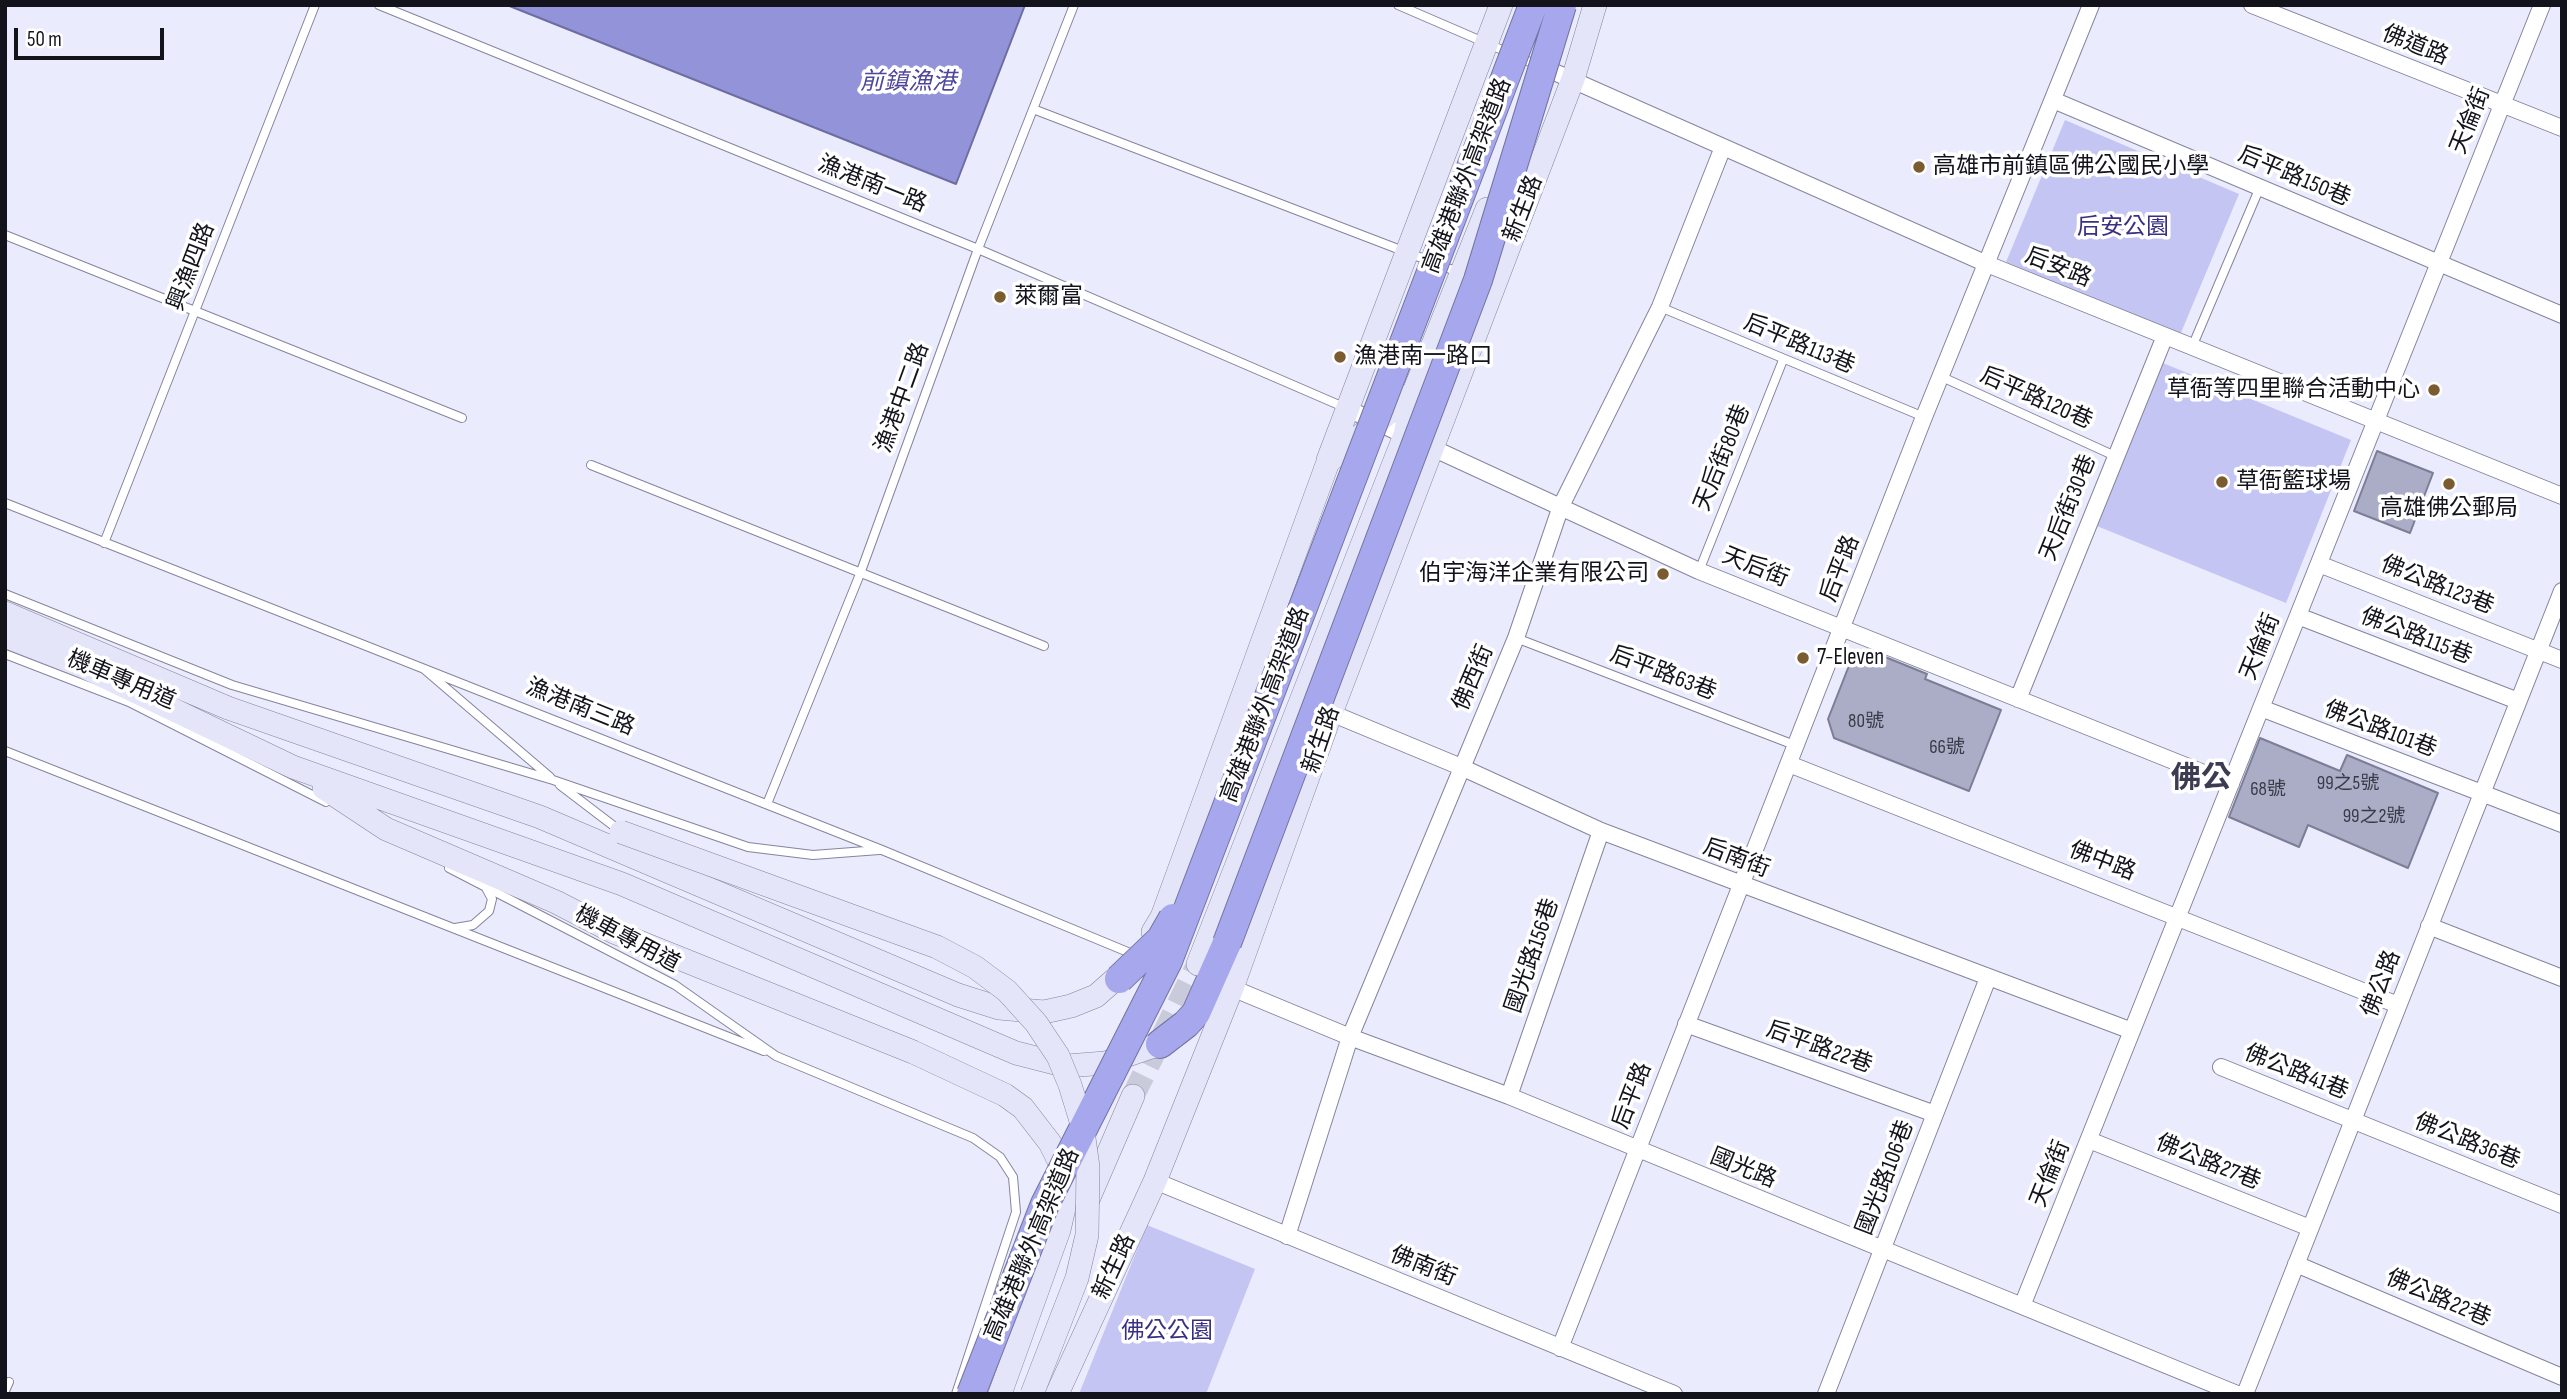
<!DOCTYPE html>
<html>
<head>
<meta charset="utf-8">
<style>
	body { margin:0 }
	#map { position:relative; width:2567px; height:1399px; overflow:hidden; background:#eaebfc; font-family:"Sofia Sans Condensed",sans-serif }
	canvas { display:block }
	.frame { position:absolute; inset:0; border:7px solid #13131c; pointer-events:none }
	.scale { position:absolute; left:14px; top:28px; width:150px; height:32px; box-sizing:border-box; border:4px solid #13131c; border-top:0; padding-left:9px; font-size:21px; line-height:24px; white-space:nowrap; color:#13131c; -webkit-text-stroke:5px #fff; paint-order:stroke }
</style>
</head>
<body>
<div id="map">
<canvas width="2567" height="1399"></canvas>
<div class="frame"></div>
<div class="scale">50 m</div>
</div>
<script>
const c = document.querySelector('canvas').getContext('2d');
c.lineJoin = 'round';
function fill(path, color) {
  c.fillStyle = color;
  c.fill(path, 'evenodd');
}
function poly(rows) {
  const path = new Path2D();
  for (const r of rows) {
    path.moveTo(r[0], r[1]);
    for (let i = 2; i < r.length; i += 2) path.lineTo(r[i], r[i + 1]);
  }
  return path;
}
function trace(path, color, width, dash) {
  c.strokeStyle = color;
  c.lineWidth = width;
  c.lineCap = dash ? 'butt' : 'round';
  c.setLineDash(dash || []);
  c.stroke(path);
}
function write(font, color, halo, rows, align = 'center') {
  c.font = font + ' "Sofia Sans Condensed","Noto Sans TC",sans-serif';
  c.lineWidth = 7;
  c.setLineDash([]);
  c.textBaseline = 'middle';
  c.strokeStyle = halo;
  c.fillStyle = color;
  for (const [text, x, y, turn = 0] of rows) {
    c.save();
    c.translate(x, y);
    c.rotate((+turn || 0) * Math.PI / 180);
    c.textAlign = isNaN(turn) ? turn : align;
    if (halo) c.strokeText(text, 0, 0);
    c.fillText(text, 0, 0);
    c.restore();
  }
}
fill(poly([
	[2065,120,2239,194,2180,335,2006,262],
	[2158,361,2351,440,2286,603,2092,524],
	[1147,1225,1255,1269,1206,1394,1079,1394]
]), '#c4c5f3');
const water = poly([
	[507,5,1025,5,956,184,507,5]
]);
fill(water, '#9393da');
trace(water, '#6d6da1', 2);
const building = poly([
	[2377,451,2433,473,2410,533,2354,511,2377,451],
	[1868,650,1927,674,1925,679,2001,710,1969,791,1834,738,1828,719,1854,653,1868,650],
	[2260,738,2340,771,2347,755,2438,793,2408,868,2308,825,2299,847,2229,817,2260,738]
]);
fill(building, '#abadc7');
trace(building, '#7c7d96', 2);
trace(poly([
	[1133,1096,1198,964]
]), '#cacbda', 23, [23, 11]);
const lane = poly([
	[379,5,978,249,1346,408],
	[1398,5,1537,65],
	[1033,109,1458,272],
	[5,235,462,418],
	[1660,307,1924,417],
	[2192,347,2260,187],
	[1942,377,2115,456],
	[591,465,1044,646],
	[5,503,882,850,1135,955],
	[104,543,315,5],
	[1699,571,1783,360],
	[5,594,232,685,553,780,748,847,813,855,879,850],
	[1516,638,1797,746],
	[5,654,129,702,326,802],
	[424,669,550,777],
	[5,751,764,1051],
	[560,785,619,830],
	[767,804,860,574,978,249,1074,5],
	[449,868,675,985,776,1056,973,1138,1000,1157,1013,1177,1016,1212,956,1394],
	[455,928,473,925,489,911,492,899,485,886],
	[5,1391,9,1382]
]);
const street = poly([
	[2252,5,2562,128],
	[1543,67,1987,264,2562,496],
	[2053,100,2562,315],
	[1348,409,1699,571,2231,784],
	[2319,564,2562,660],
	[2298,616,2518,701],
	[2018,699,2165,336],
	[2261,708,2562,824],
	[1331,713,1461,767,1601,831,2132,1031],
	[1789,764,2398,1005],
	[2429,926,2562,978],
	[1232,988,1350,1037,1509,1096,2237,1394],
	[1686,1024,1935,1114],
	[2221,1067,2562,1205],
	[1509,1096,1601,831],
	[2089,1140,2310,1228],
	[1155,1181,1674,1394],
	[1287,1236,1350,1037,1516,638,1561,506,1660,307,1723,147],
	[2296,1264,2562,1377],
	[2022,1306,2542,5],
	[1560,1348,1924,417,2091,5],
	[1826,1394,1988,978],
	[2245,1394,2562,591]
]);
const secondary = poly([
	[1328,460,1501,5],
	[5,613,228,708,540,817,958,995,999,1008,1044,1012,1071,1006,1096,996,1130,966],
	[5,636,82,666,293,767,622,884,1016,1053,1067,1066,1105,1063,1160,1044,1174,1036],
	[324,788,386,829,556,902,614,932,913,1052,1005,1095,1023,1108,1050,1143,1060,1163,1066,1186,1064,1208,1059,1230,1000,1394],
	[1153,932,1162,917,1328,462,1414,392],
	[1198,964,1405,435,1414,392,1487,209],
	[1087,1202,1133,1096],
	[1057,1394,1155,1181,1232,988,1331,713,1573,79,1595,5]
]);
const highway = poly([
	[1160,1044,1186,1024,1196,1013,1227,943]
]);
trace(lane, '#84859e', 10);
trace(street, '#84859e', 18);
trace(secondary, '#84859e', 24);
trace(highway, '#7373a3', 30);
trace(lane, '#fff', 8);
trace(street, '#fff', 16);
trace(secondary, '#e4e5f9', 23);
trace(highway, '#a6a7ec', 28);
const secondaryBridge = poly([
	[621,832,937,947,975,967,1007,991,1036,1023,1058,1056,1070,1085,1082,1124,1088,1167,1087,1235,1077,1278,1032,1394]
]);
const highwayBridge = poly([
	[1227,943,1478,280,1562,5],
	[1119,979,1161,939,1173,918],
	[971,1394,1045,1204,1168,961,1533,5]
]);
trace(secondaryBridge, '#84859e', 24, []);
trace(highwayBridge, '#7373a3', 30, []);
trace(secondaryBridge, '#e4e5f9', 23);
trace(highwayBridge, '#a6a7ec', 28);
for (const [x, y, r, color] of [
	[1919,167,7,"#7b5b30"],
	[1000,297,7,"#7b5b30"],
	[1340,357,7,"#7b5b30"],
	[2434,390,7,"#7b5b30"],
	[2222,482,7,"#7b5b30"],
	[2449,484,7,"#7b5b30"],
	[1663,574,7,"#7b5b30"],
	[1803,658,7,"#7b5b30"]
]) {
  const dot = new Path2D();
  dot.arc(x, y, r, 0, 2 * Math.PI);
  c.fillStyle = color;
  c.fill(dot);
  trace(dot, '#fff', 2.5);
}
write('19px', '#393a47', null, [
	["80號",1866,722],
	["66號",1947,748],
	["99之5號",2348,784],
	["68號",2268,790],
	["99之2號",2374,817]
]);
write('23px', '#13131c', '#fff', [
	["佛道路",2415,46,22],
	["天倫街",2471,121,-68],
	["高雄港聯外高架道路",1468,176,-69],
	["后平路150巷",2294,177,23],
	["漁港南一路",872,185,22],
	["新生路",1524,209,-69],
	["興漁四路",192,267,-69],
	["后安路",2058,268,22],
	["后平路113巷",1799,345,23],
	["漁港中二路",903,398,-70],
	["后平路120巷",2036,399,24],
	["天后街80巷",1723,458,-68],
	["天后街30巷",2069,508,-68],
	["天后街",1755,568,22],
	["后平路",1841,569,-69],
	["佛公路123巷",2437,586,22],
	["佛公路115巷",2416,637,21],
	["天倫街",2261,647,-68],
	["后平路63巷",1663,674,21],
	["佛西街",1474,678,-67],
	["機車專用道",121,681,23],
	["高雄港聯外高架道路",1266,705,-69],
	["漁港南三路",580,708,22],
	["佛公路101巷",2380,730,21],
	["新生路",1322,740,-71],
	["后南街",1736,859,21],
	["佛中路",2102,862,21],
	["機車專用道",627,940,28],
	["國光路156巷",1533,956,-71],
	["佛公路",2382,984,-69],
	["后平路22巷",1819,1048,20],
	["佛公路41巷",2296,1073,22],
	["后平路",1633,1096,-69],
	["佛公路36巷",2467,1142,22],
	["佛公路27巷",2208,1163,22],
	["國光路",1743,1169,22],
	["天倫街",2051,1174,-68],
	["國光路106巷",1886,1178,-69],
	["高雄港聯外高架道路",1033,1245,-67],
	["新生路",1115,1267,-65],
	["佛南街",1423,1267,22],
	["佛公路22巷",2438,1299,23]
]);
write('23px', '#13131c', '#fff', [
	["高雄市前鎮區佛公國民小學",1933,167],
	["萊爾富",1014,297],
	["漁港南一路口",1354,357],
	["草衙等四里聯合活動中心",2420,390,"right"],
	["草衙籃球場",2236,482],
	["高雄佛公郵局",2449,509,"center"],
	["伯宇海洋企業有限公司",1649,574,"right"],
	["7-Eleven",1817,658]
], 'left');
write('23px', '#3a3083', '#fff', [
	["后安公園",2123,228],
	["佛公公園",1167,1332]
]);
write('italic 24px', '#4e479c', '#fff', [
	["前鎮漁港",908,83]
]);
write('bold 30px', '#3b3c52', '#fff', [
	["佛公",2201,779]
]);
</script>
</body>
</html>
